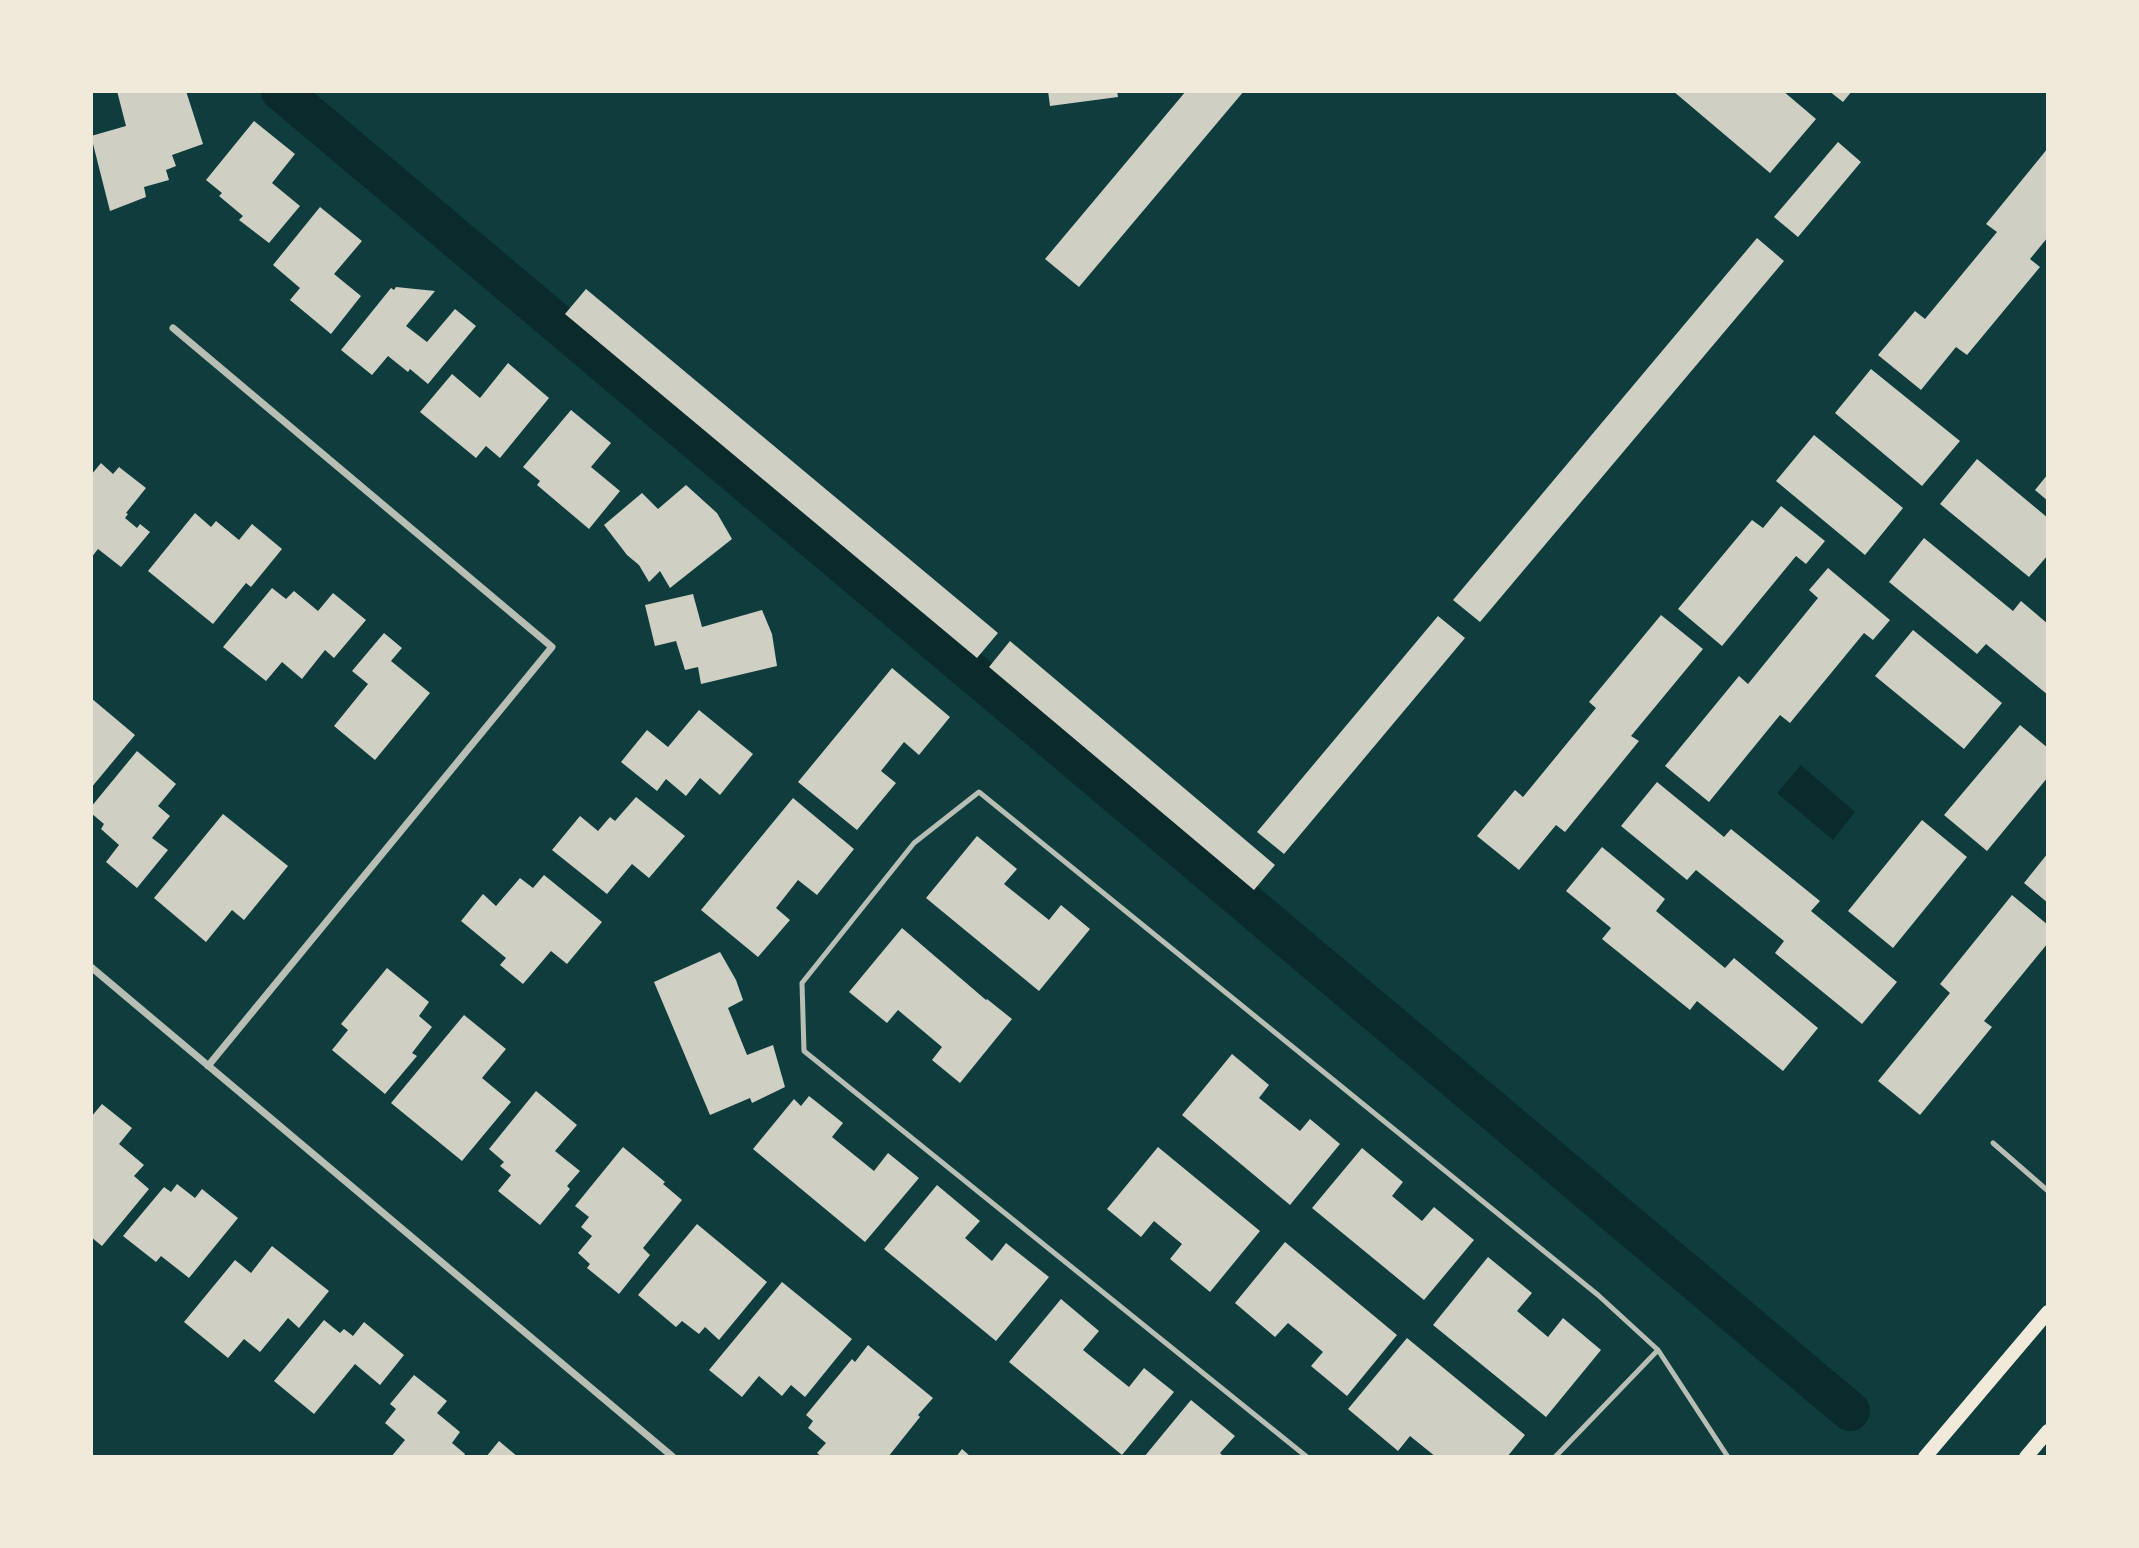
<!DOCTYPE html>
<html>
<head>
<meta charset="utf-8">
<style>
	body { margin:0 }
	#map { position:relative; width:2139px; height:1548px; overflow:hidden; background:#0f3d3e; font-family:Arial,sans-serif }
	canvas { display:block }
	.frame { position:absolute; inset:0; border:93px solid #f1e9da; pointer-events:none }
</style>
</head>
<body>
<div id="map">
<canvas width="2139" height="1548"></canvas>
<div class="frame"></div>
</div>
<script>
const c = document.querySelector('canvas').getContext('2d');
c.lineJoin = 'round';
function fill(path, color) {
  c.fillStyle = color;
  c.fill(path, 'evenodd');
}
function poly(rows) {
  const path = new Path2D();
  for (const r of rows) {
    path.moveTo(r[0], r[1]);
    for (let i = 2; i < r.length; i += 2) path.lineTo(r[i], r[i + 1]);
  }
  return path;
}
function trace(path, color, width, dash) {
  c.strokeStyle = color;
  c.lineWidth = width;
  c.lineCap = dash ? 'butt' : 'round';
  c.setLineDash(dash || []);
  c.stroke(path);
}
fill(poly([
	[1801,765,1855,812,1833,840,1777,793]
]), '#0a2a2b');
trace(poly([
	[281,91,1850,1411]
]), '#0a2a2b', 40);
fill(poly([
	[117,91,186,91,203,144,172,155,176,166,166,170,169,180,144,187,146,197,110,211,91,136,126,126],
	[1048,91,1117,91,1118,97,1050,106],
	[1186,91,1244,91,1079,287,1045,259],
	[1673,91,1783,91,1816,119,1770,173],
	[1829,91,1852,91,1843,102],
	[254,121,295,154,272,183,300,206,269,243,239,220,243,216,219,196,222,193,206,180],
	[1838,142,1861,162,1798,237,1774,217],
	[2048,148,2048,237,2030,259,2040,267,1967,355,1956,347,1921,390,1878,355,1915,311,1925,319,1997,232,1986,224],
	[320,207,362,241,334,274,361,296,331,334,290,300,300,288,273,265],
	[1757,238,1784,261,1480,622,1453,600],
	[396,287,435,291,406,326,427,342,455,309,476,326,428,384,410,369,408,372,388,356,372,375,341,350,391,288,394,290],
	[586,289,998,633,977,658,565,314],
	[508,363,549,398,500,458,486,446,476,458,420,412,452,374,480,398],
	[1871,369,1960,441,1922,486,1835,413],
	[571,410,611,443,591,467,620,491,589,529,537,485,540,481,523,467],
	[1814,435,1903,508,1865,555,1776,481],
	[1977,459,2048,518,2048,555,2029,577,1940,504],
	[101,463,113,474,119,467,146,488,126,513,128,514,125,518,137,528,140,524,150,532,121,567,98,549,91,558,91,475],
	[2048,474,2048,501,2035,490],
	[686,485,717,513,732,539,670,588,660,571,649,582,639,565,627,555,604,525,642,493,658,509],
	[1781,506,1825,541,1806,564,1796,556,1722,646,1678,609,1752,520,1763,528],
	[195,513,211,527,216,521,239,540,252,524,282,549,251,587,246,583,213,624,148,571],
	[1924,538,2013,611,2021,601,2048,624,2048,695,1986,644,1977,654,1889,582],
	[1828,568,1890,620,1873,640,1864,633,1790,723,1780,715,1709,802,1665,766,1739,676,1748,684,1818,598,1809,590],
	[272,588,286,599,294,591,318,611,333,593,366,620,334,658,325,650,302,679,282,662,266,681,223,647],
	[693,594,702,627,762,610,772,634,777,666,701,684,698,667,685,670,676,641,655,646,645,605],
	[1661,615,1703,649,1631,736,1639,741,1565,832,1556,825,1519,870,1477,836,1515,790,1523,797,1596,708,1589,702],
	[1438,616,1465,638,1284,854,1257,832],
	[1913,630,2002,703,1964,749,1875,676],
	[384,633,402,648,391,661,430,693,375,760,334,726,368,684,352,671],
	[1010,641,1275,865,1254,890,989,667],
	[892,668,950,717,919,755,904,742,881,771,896,783,857,830,798,782],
	[91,698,135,735,91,788],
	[699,710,753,754,720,795,700,778,686,796,666,779,657,791,621,762,647,730,668,747],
	[2020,725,2048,748,2048,777,1987,851,1944,815],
	[137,751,176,784,158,806,170,816,152,838,168,850,137,888,106,862,119,845,101,829,104,824,91,813,91,807],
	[1657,782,1724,837,1731,829,1820,901,1811,911,1897,982,1862,1024,1775,953,1784,941,1696,870,1687,880,1621,826],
	[636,797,685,836,649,878,632,864,607,894,552,850,580,816,598,831,610,817,615,821],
	[793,798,854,849,817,895,798,880,776,908,790,920,758,957,701,910],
	[223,814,288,866,244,920,232,910,206,942,154,898],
	[1922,820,1967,857,1893,948,1848,911],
	[977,836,1017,869,1004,884,1049,920,1061,905,1090,929,1039,991,926,898],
	[1602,847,1665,899,1656,911,1725,968,1734,958,1818,1028,1783,1071,1697,1001,1690,1010,1602,939,1611,928,1566,891],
	[2048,853,2048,903,2024,883],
	[544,875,602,922,567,964,551,951,523,984,500,965,506,958,461,921,483,894,496,906,520,878,533,888],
	[2012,895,2048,925,2048,943,1984,1021,1992,1027,1920,1115,1878,1081,1950,993,1940,984],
	[902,928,986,1000,987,999,1012,1019,960,1083,932,1060,942,1047,898,1010,887,1023,849,992],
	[720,952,736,980,743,1000,728,1008,747,1055,773,1045,785,1087,752,1103,750,1098,710,1115,654,982],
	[387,968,429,1002,419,1016,432,1027,412,1053,417,1056,385,1094,332,1050,348,1030,341,1024],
	[464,1015,506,1049,482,1078,511,1102,462,1161,391,1103],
	[1232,1054,1269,1085,1259,1098,1300,1131,1310,1119,1340,1144,1290,1205,1182,1115],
	[536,1091,577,1125,555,1151,580,1171,567,1186,570,1189,540,1225,498,1191,511,1175,500,1166,504,1162,489,1149],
	[809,1096,843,1123,832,1137,874,1171,888,1153,919,1178,865,1242,753,1149,794,1099,801,1106],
	[102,1104,132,1128,119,1144,144,1165,134,1176,149,1189,102,1246,91,1237,91,1117],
	[623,1147,665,1182,663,1184,682,1200,643,1248,650,1255,619,1294,587,1268,590,1264,578,1253,592,1236,581,1227,589,1217,575,1206],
	[1158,1147,1260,1231,1210,1292,1170,1259,1182,1244,1154,1221,1141,1237,1107,1209],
	[1362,1148,1403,1182,1392,1196,1422,1221,1434,1207,1474,1240,1424,1300,1312,1208],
	[177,1184,195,1198,202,1189,238,1218,189,1278,161,1256,156,1262,123,1236,164,1187,171,1192],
	[937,1185,980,1221,965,1238,992,1261,1006,1243,1049,1277,996,1341,884,1249],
	[697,1224,767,1282,719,1340,705,1327,699,1334,682,1321,676,1327,638,1295],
	[1285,1242,1397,1335,1347,1396,1311,1366,1323,1352,1288,1323,1275,1337,1235,1303],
	[272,1246,329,1291,299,1328,288,1318,260,1352,244,1339,228,1358,184,1322,235,1260,251,1273],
	[1488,1257,1532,1293,1517,1311,1548,1337,1563,1318,1601,1350,1546,1417,1433,1325],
	[782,1282,852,1339,805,1397,791,1385,782,1396,759,1376,742,1397,709,1370],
	[1061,1299,1099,1331,1083,1350,1129,1387,1144,1368,1174,1392,1122,1455,1009,1362],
	[324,1320,340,1333,344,1329,353,1336,364,1322,404,1355,380,1385,355,1364,314,1414,274,1381],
	[1407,1338,1525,1435,1507,1457,1436,1457,1410,1436,1398,1451,1348,1409],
	[868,1345,933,1398,918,1415,920,1417,888,1457,822,1457,817,1453,826,1443,808,1428,813,1421,806,1415,852,1359,855,1362],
	[414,1375,447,1401,437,1413,460,1432,452,1443,465,1454,463,1457,391,1457,405,1440,385,1423,396,1409,390,1404],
	[1191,1400,1235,1436,1220,1453,1224,1457,1144,1457],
	[499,1441,518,1457,486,1457],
	[962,1449,971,1457,956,1457]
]), '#cfcfc3');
trace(poly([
	[1993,1143,2048,1191],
	[1658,1350,1728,1457],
	[1307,1457,804,1051,802,983,914,843,979,792,1598,1295,1658,1350,1555,1457]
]), '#b8beb3', 5);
trace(poly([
	[173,328,552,647,208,1066],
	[91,967,673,1457]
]), '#b8beb3', 7);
trace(poly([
	[1925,1457,2048,1312],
	[2026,1457,2048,1431]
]), '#f1e9da', 14);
</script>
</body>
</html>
